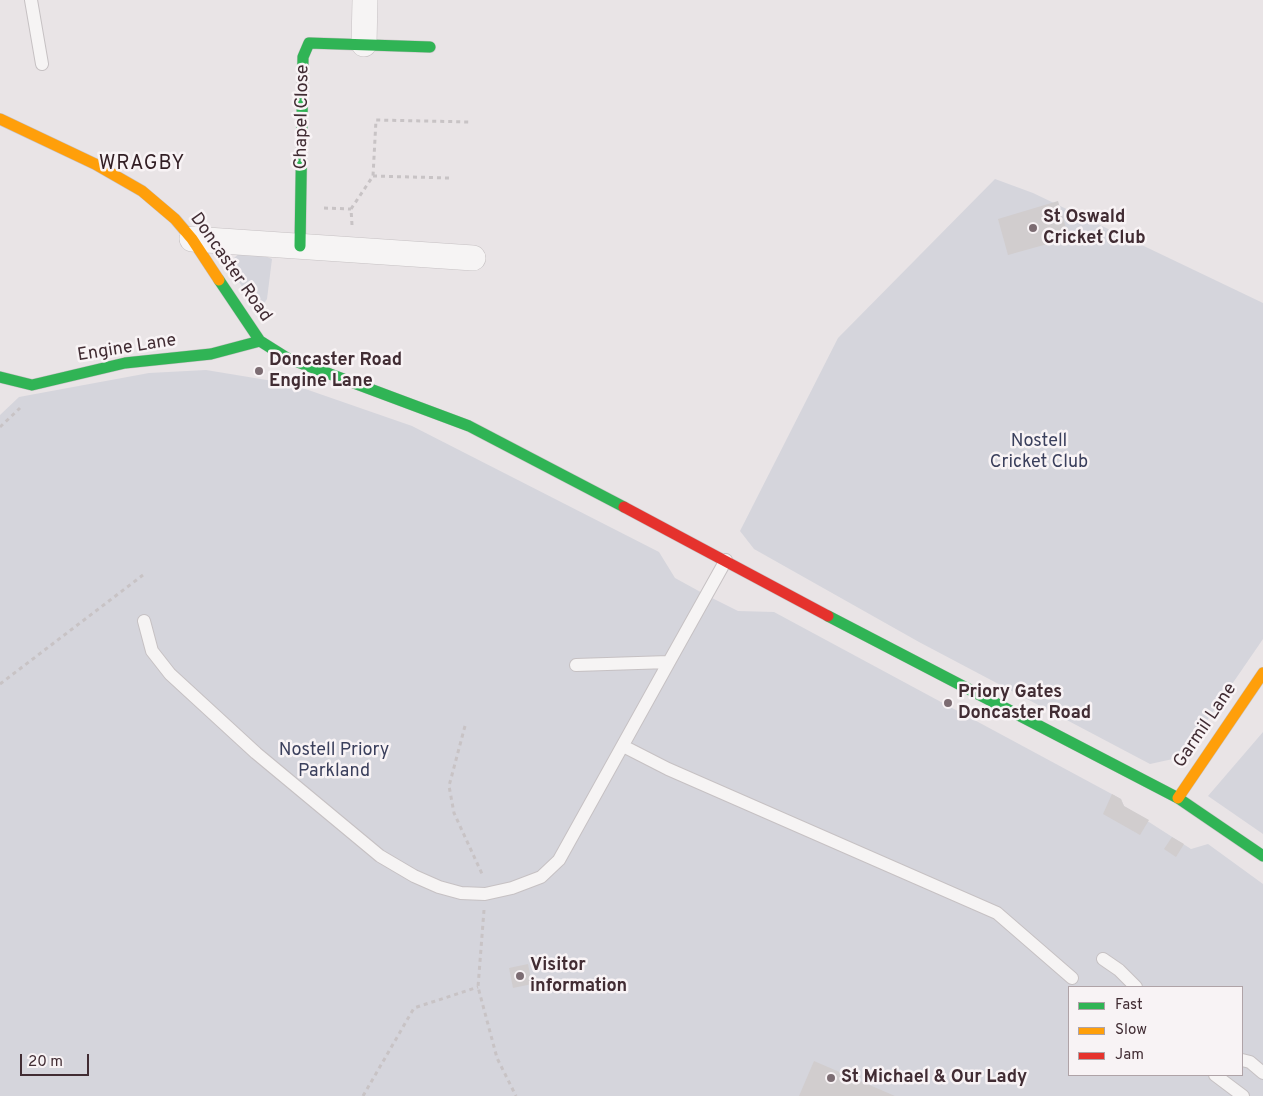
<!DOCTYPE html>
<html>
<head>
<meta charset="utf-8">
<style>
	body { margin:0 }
	#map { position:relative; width:1263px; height:1096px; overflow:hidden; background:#e9e4e6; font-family:Overpass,sans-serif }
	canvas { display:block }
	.legend { position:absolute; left:1068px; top:986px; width:175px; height:90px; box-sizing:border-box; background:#f8f3f5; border:1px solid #afa3a7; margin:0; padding:6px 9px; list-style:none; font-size:15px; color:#412c33 }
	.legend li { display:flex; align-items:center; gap:10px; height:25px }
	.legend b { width:25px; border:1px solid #afa3a7 }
	.scale { position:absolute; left:20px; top:1054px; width:69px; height:22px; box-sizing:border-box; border:2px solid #412c33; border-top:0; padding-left:6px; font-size:15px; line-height:18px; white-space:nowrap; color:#412c33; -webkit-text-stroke:4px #f8f3f5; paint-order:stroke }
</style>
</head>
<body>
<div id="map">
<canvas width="1263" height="1096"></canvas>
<ul class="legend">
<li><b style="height:6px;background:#30b455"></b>Fast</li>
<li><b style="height:6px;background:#ff9f0a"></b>Slow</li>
<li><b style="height:6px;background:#e5322d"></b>Jam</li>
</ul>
<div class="scale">20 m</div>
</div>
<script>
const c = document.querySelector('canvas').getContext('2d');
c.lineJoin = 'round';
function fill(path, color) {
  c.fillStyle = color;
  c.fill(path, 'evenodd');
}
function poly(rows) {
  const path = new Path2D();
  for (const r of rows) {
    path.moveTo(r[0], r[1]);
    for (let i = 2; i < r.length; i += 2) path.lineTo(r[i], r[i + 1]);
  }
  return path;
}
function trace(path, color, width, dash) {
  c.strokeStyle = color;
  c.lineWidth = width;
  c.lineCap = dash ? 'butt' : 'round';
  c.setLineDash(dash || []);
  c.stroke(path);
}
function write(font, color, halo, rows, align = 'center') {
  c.font = font + ' Overpass,sans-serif';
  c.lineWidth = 5;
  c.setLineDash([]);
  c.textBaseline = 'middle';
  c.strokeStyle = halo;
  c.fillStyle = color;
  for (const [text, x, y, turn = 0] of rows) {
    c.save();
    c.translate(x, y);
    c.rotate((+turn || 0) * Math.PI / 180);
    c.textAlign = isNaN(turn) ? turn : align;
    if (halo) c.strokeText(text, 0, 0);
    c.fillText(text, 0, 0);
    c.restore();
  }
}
fill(poly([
	[995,179,1033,193,1263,303,1263,639,1182,757,1150,764,919,642,754,549,740,531,838,338],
	[241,252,258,253,272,259,267,299,259,311,230,269,234,258],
	[206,370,291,384,412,426,659,552,675,578,706,595,738,611,774,612,1121,799,1124,806,1191,849,1208,844,1263,884,1263,1096,0,1096,0,415,19,397,149,373],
	[1069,987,1242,987,1242,1075,1069,1075],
	[1263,732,1263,834,1208,796]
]), '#d5d5dc');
fill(poly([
	[1058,201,1069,238,1008,255,998,219],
	[1112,794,1121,799,1124,806,1149,820,1140,835,1103,814],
	[1172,837,1184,844,1176,857,1164,849],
	[528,964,532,984,513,988,509,968],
	[814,1061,895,1096,799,1096]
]), '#d1cdce');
const lane = poly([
	[31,0,42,64],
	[144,621,152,651,170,674,256,753,380,856,414,876,439,887,461,893,485,894,512,888,541,877,559,860,669,662],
	[576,665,669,662,726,560],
	[623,746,668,769,997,913,1072,978],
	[1103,959,1119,970,1136,987],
	[1242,1060,1250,1062,1263,1073],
	[1215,1075,1243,1096]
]);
const street = poly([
	[364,44,365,0],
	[192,239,473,258]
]);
const fast = poly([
	[300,246,303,57,309,43,430,47],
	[219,280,260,341,287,358,469,426,624,507],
	[0,377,32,385,125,363,211,354,260,341],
	[828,616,1178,798,1263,856]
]);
const slow = poly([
	[0,119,95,164,142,191,175,219,192,239,219,280],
	[1178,798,1263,673]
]);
const jam = poly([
	[624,507,828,616]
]);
trace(lane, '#c6c1c3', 14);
trace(street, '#c6c1c3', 26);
trace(fast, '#c6c1c3', 12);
trace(slow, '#c6c1c3', 12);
trace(jam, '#c6c1c3', 12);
trace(poly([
	[373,176,449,178],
	[324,208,351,209],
	[352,225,351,209,373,176,376,120,470,122],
	[0,427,20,408],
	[0,684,143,575],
	[465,726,449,786,454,813,483,876],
	[484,910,478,987,497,1058,516,1096],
	[363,1096,414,1008,478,987]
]), '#c8c3c5', 3, [4, 4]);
trace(lane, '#f6f4f4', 12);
trace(street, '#f6f4f4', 25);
trace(fast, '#30b455', 11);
trace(slow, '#ff9f0a', 11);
trace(jam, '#e5322d', 11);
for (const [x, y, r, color] of [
	[1033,228,5,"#7c6c72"],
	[259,371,5,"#7c6c72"],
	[948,703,5,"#7c6c72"],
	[520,976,5,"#7c6c72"],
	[831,1078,5,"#7c6c72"]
]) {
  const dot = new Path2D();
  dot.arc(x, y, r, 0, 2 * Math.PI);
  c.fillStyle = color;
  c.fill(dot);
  trace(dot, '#f8f3f5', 2);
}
write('18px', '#412c33', '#f8f3f5', [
	["Chapel Close",303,117,-89],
	["Doncaster Road",230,268,55],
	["Engine Lane",127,349,-9],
	["Garmil Lane",1206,726,-56]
]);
write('bold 18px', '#412c33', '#f8f3f5', [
	["St Oswald",1043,218],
	["Cricket Club",1043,239],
	["Doncaster Road",269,361],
	["Engine Lane",269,382],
	["Priory Gates",958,693],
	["Doncaster Road",958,714],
	["Visitor",530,966],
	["information",530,987],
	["St Michael & Our Lady",841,1078]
], 'left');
write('18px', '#3a3f5c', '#f8f3f5', [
	["Nostell",1039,442],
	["Cricket Club",1039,463],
	["Nostell Priory",334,751],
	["Parkland",334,772]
]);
c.letterSpacing = '1px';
write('20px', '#321e24', '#f8f3f5', [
	["WRAGBY",142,165]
]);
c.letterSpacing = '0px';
</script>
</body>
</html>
